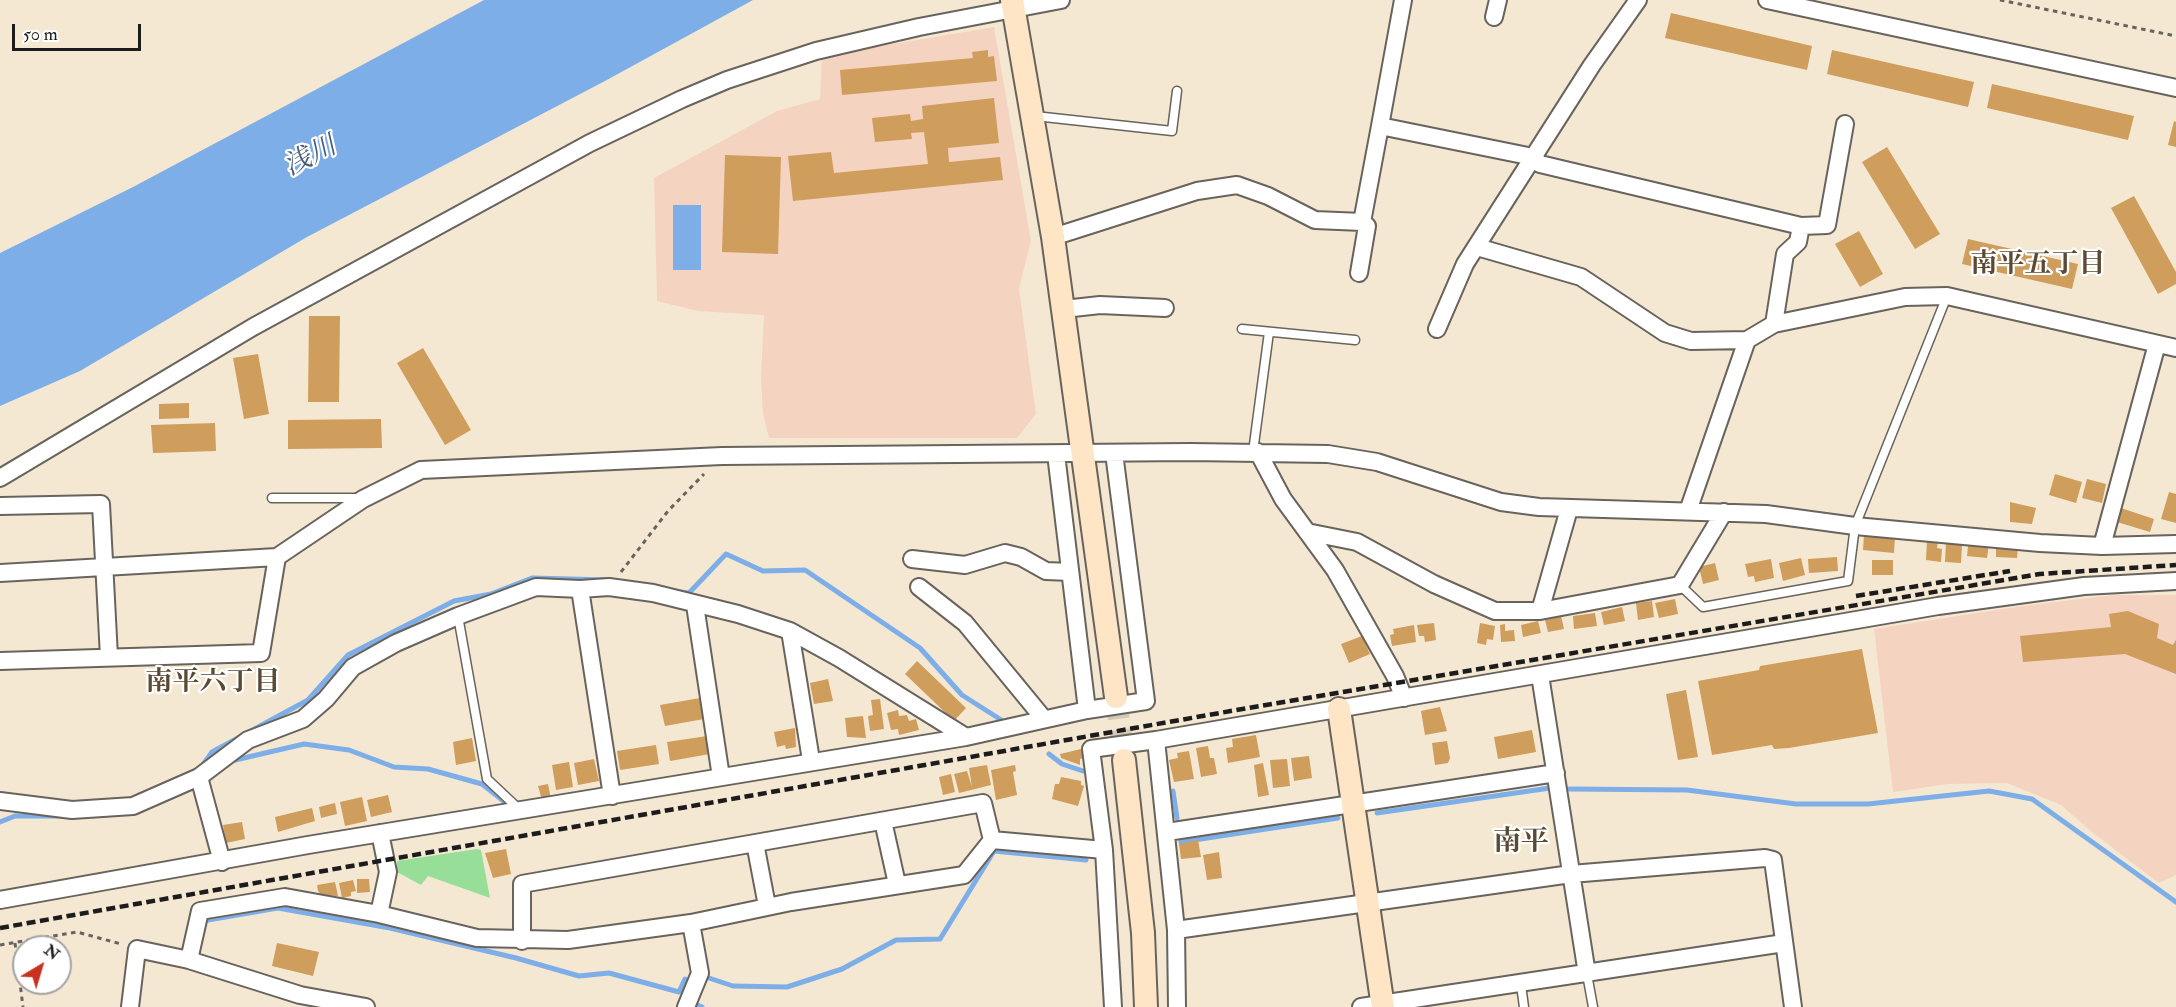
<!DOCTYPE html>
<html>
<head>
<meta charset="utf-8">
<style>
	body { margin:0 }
	#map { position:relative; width:2176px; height:1007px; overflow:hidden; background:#f5e8d3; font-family:"IM FELL Double Pica",serif }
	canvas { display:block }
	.north { position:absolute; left:12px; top:935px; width:60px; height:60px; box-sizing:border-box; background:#fff; border:2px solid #a4a4a4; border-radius:50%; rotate:38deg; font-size:16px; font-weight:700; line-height:24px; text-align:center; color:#1c1c1c }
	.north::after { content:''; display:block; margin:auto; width:21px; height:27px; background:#c8321e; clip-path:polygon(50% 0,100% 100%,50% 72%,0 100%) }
	.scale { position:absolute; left:12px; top:24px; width:129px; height:27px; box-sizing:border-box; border:3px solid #1c1c1c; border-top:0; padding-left:8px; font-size:18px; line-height:21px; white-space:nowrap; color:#1c1c1c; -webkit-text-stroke:4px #fff; paint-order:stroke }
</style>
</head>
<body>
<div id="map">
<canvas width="2176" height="1007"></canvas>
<div class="north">N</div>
<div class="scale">50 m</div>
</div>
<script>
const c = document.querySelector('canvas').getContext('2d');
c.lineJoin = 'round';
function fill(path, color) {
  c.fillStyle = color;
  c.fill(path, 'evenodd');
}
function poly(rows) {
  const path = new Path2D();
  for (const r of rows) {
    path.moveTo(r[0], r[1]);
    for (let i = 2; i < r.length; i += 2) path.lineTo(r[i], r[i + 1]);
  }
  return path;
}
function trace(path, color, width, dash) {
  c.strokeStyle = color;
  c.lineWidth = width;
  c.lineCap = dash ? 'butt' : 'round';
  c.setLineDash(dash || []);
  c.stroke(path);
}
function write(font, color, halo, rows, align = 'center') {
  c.font = font + ' "IM FELL Double Pica","Noto Serif JP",serif';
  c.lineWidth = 4.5;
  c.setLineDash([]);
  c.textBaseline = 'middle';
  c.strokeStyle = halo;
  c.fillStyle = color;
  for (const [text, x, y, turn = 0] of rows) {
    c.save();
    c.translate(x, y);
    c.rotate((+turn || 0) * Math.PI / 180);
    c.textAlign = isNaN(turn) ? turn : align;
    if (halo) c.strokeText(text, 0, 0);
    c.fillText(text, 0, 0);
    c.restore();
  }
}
fill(poly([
	[994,27,1031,241,1019,289,1036,414,1017,438,769,438,763,414,761,378,764,315,697,311,657,301,654,178,777,111,820,99,822,56],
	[2114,595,2176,595,2176,875,2159,883,2093,833,2061,805,2007,783,1948,784,1893,792,1874,629,2022,606]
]), '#f5d3c1');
fill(poly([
	[477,849,481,850,490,898,428,876,421,885,397,872,397,861]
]), '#97de98');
fill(poly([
	[484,0,753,0,605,81,307,237,80,371,0,406,0,253,133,187],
	[673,205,701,205,701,270,673,270]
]), '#7daee8');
trace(poly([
	[680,592,689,593,726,554,763,571,805,570,920,648,962,695,1006,723],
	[1049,754,1062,764,1083,771],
	[231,761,304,744,349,750,394,767,428,769,482,784,506,803],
	[202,766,212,752,308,700,348,655,454,601,491,594,532,578,609,580],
	[1569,789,1687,790,1796,804,1868,804,1989,791,2032,799,2176,902],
	[1173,791,1177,818],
	[1377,813,1550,788],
	[0,822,15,816,60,816],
	[1181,842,1338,818],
	[208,920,278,908,390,928,516,958,579,976,609,973,679,992,685,979],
	[703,976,733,986,787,987,842,969,896,940,940,939,994,851,1086,860],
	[693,1003,702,1007]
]), '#7daee8', 5);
fill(poly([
	[1671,13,1812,46,1807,70,1665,38],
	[988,50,988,57,994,56,997,81,842,95,840,70,973,58,972,52],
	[1832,50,1974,82,1968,107,1827,74],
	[1992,84,2134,116,2128,140,1987,108],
	[994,98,999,143,948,148,949,162,1000,157,1003,180,793,201,788,156,831,152,834,173,928,164,924,132,911,133,912,139,875,142,872,118,910,114,911,121,923,119,922,106],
	[2174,121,2176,122,2176,147,2168,145],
	[1887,147,1940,234,1915,249,1862,162],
	[725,155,781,157,778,254,722,252],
	[2134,196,2176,272,2176,284,2158,294,2111,208],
	[1859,231,1883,274,1860,287,1835,244],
	[1968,239,2078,264,2072,289,1962,264],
	[309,316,340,316,339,402,308,402],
	[423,348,471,430,445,445,397,363],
	[258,354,269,414,244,419,233,358],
	[189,403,189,418,159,419,159,404],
	[381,419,382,448,288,449,288,420],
	[215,423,216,451,153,453,151,425],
	[2055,474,2082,482,2076,503,2049,495],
	[2087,479,2106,484,2102,503,2082,498],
	[2169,492,2176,494,2176,523,2161,519],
	[2010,502,2036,508,2032,524,2010,522],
	[2121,508,2154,519,2150,532,2117,522],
	[1864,534,1895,537,1894,553,1863,550],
	[1927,540,1938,540,1937,548,1942,549,1941,562,1926,560],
	[1946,541,1962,545,1961,563,1945,562],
	[1972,542,1989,544,1987,558,1967,556,1968,546,1972,546],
	[1996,546,2018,547,2017,558,1996,557],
	[1837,557,1838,571,1809,573,1808,559],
	[1801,558,1805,575,1783,581,1779,563],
	[1771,559,1774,578,1755,582,1754,576,1748,577,1745,564],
	[1872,560,1893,560,1893,575,1872,575],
	[1715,563,1719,580,1703,584,1699,567],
	[1675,599,1678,614,1659,618,1655,603],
	[1652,601,1654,617,1638,620,1636,603],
	[1622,607,1625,621,1604,625,1601,612],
	[2128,611,2159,624,2157,638,2173,645,2176,640,2176,674,2125,654,2023,662,2020,636,2111,627,2109,614],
	[1595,613,1597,626,1574,629,1573,616],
	[1561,616,1564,629,1548,632,1545,620],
	[1538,621,1541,633,1523,637,1521,625],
	[1434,623,1436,640,1425,642,1424,636,1419,636,1417,625],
	[1480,623,1495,626,1493,640,1487,639,1486,645,1477,643],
	[1505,624,1505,631,1514,630,1515,641,1501,642,1500,625],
	[1414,625,1416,642,1392,646,1390,635,1394,634,1393,629],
	[1362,636,1370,654,1349,663,1341,644],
	[1862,649,1878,733,1789,748,1774,749,1772,745,1712,755,1698,681,1759,670,1760,666],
	[917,661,966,708,954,721,905,674],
	[828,679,833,701,814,704,810,683],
	[1686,690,1698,757,1678,760,1666,694],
	[700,698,704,719,665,726,660,705],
	[880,699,884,729,870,731,868,716,873,715,871,700],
	[1440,707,1447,731,1425,735,1421,711],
	[898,710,899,716,907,715,909,721,916,719,919,730,899,735,898,729,891,730,887,713],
	[863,716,866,738,847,737,845,718],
	[795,728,796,747,786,749,785,745,777,747,774,732],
	[1532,730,1536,752,1498,759,1494,737],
	[1256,735,1260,757,1228,763,1226,748,1233,747,1232,739],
	[707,736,710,754,670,761,667,742],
	[472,738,476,761,456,765,453,742],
	[1447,741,1450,758,1448,763,1435,765,1432,743],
	[656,745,659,764,620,770,617,751],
	[1208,746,1210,758,1214,758,1217,774,1201,777,1196,748],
	[1081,749,1084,758,1080,759,1080,765,1061,758,1060,754],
	[1189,751,1194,779,1174,782,1169,760,1178,758,1177,753],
	[1309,756,1312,778,1294,781,1291,758],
	[594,759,599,781,578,785,574,763],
	[1287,759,1290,786,1273,788,1270,760],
	[569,762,573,787,556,790,552,765],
	[1263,763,1269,795,1258,797,1254,765],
	[987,765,991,785,959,793,954,774,967,771,972,787,969,768],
	[1015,765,1016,771,1013,772,1017,795,996,800,991,770],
	[951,774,955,792,943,795,939,777],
	[1061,777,1081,781,1081,785,1084,786,1078,806,1052,799,1055,784,1059,784],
	[548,784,551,799,542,800,538,786],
	[388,795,392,812,371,817,367,800],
	[362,797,367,821,345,826,340,802],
	[335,803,337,814,321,818,319,807],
	[312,808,315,821,278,832,275,817],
	[242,822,245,839,226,843,223,825],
	[1198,840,1201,857,1181,859,1179,844],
	[506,849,511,874,493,878,485,853],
	[1219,852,1222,878,1207,880,1203,855],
	[357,879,369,879,370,892,357,893],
	[353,880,356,891,351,892,351,896,342,898,339,883],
	[335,882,338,896,321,895,318,891,317,885],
	[277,943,319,952,313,976,272,966]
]), '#cf9d5c');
trace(poly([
	[1116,697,1124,760]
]), '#d4c9b8', 22, [22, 11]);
const lane = poly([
	[1035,116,1172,131,1177,91],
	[1242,329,1355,340],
	[1253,452,1269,332],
	[272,498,361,498],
	[1680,585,1703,607,1848,581,1855,526,1947,296],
	[458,616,487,779,520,810],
	[1587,974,1593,1007],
	[1521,985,1524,1007]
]);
const street = poly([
	[1767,0,2176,88],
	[1494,17,1498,0],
	[1380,126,1403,0],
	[1801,226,1827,225,1845,124],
	[1053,237,1197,191,1237,185,1268,196,1315,220,1362,222,1380,126,1533,157,1540,164,1801,226,1798,242,1785,254,1774,324,1905,297,1947,296,2176,348],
	[1477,247,1581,277,1665,333,1691,341,1747,340,1774,324],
	[1359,273,1367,226,1362,222],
	[1064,309,1100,305,1165,308],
	[1437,329,1465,264,1592,65,1638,0],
	[1258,452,1283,499,1335,570,1395,676,1404,698],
	[1056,454,1087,710],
	[0,478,253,327,590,143,682,99,727,80,816,51,919,27,1061,0],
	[0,506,101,504,109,657],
	[1688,511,1747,340],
	[1307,532,1357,542,1434,584,1495,611,1540,611,1680,585,1724,512],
	[2102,546,2157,344],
	[912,559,965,565,1005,553,1021,557,1046,571,1070,572],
	[0,573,277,557,363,499,421,470,722,456,1191,452,1328,454,1377,462,1501,502,1539,507,1766,514,1855,526,2040,543,2102,546,2176,544],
	[919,587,965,623,1044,719],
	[580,589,612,796],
	[695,605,721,777],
	[1540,611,1569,509],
	[790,631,811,760],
	[0,661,261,653,277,557],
	[1540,675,1587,974],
	[1156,740,1938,606,2084,586,2176,581],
	[199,777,222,862],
	[0,801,72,810,133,806,199,777,248,740,303,719,326,699,353,667,396,643,458,616,536,587,580,589,609,587,653,593,738,614,790,631,839,658,966,737],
	[883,821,897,884],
	[1167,832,1556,773],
	[755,843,767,906],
	[0,900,308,845,966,737,1087,710,1146,701,1114,453],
	[379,914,388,872,380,833],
	[1176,930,1571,874,1765,858,1773,860,1793,1007],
	[522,941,522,884,983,803,992,840],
	[189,960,200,911,285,897,379,914,477,938,568,940,691,923],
	[130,1007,137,949,189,960,300,995,366,1007],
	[686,1007,700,973,691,923,791,902,964,875,992,840,1104,850],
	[1113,1007,1104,850,1091,749,1156,740,1176,930,1177,1007],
	[1361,1007,1784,943]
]);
const secondary = poly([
	[1012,0,1053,237,1116,697],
	[1339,709,1383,1007],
	[1124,760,1143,933,1146,1007]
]);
trace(lane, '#68635c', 11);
trace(street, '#68635c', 20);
trace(secondary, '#68635c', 26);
trace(poly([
	[2000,0,2176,36],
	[621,572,668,511,704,474],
	[15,943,23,1007],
	[0,945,77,932,121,944]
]), '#68635c', 3, [4.5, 4.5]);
trace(lane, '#fff', 8);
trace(street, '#fff', 16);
trace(secondary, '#fde5c5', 22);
trace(poly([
	[1856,596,2010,571],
	[0,928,1248,708,2040,574,2176,565]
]), '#1c1c1c', 4.5, [9, 4.5]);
write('italic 27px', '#485e78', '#fff', [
	["浅川",311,158,-27]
]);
write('bold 27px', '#5b4932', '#fff', [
	["南平五丁目",2038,266],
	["南平六丁目",213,684]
]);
write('bold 28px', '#5b4932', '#fff', [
	["南平",1521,844]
]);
</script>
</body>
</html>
